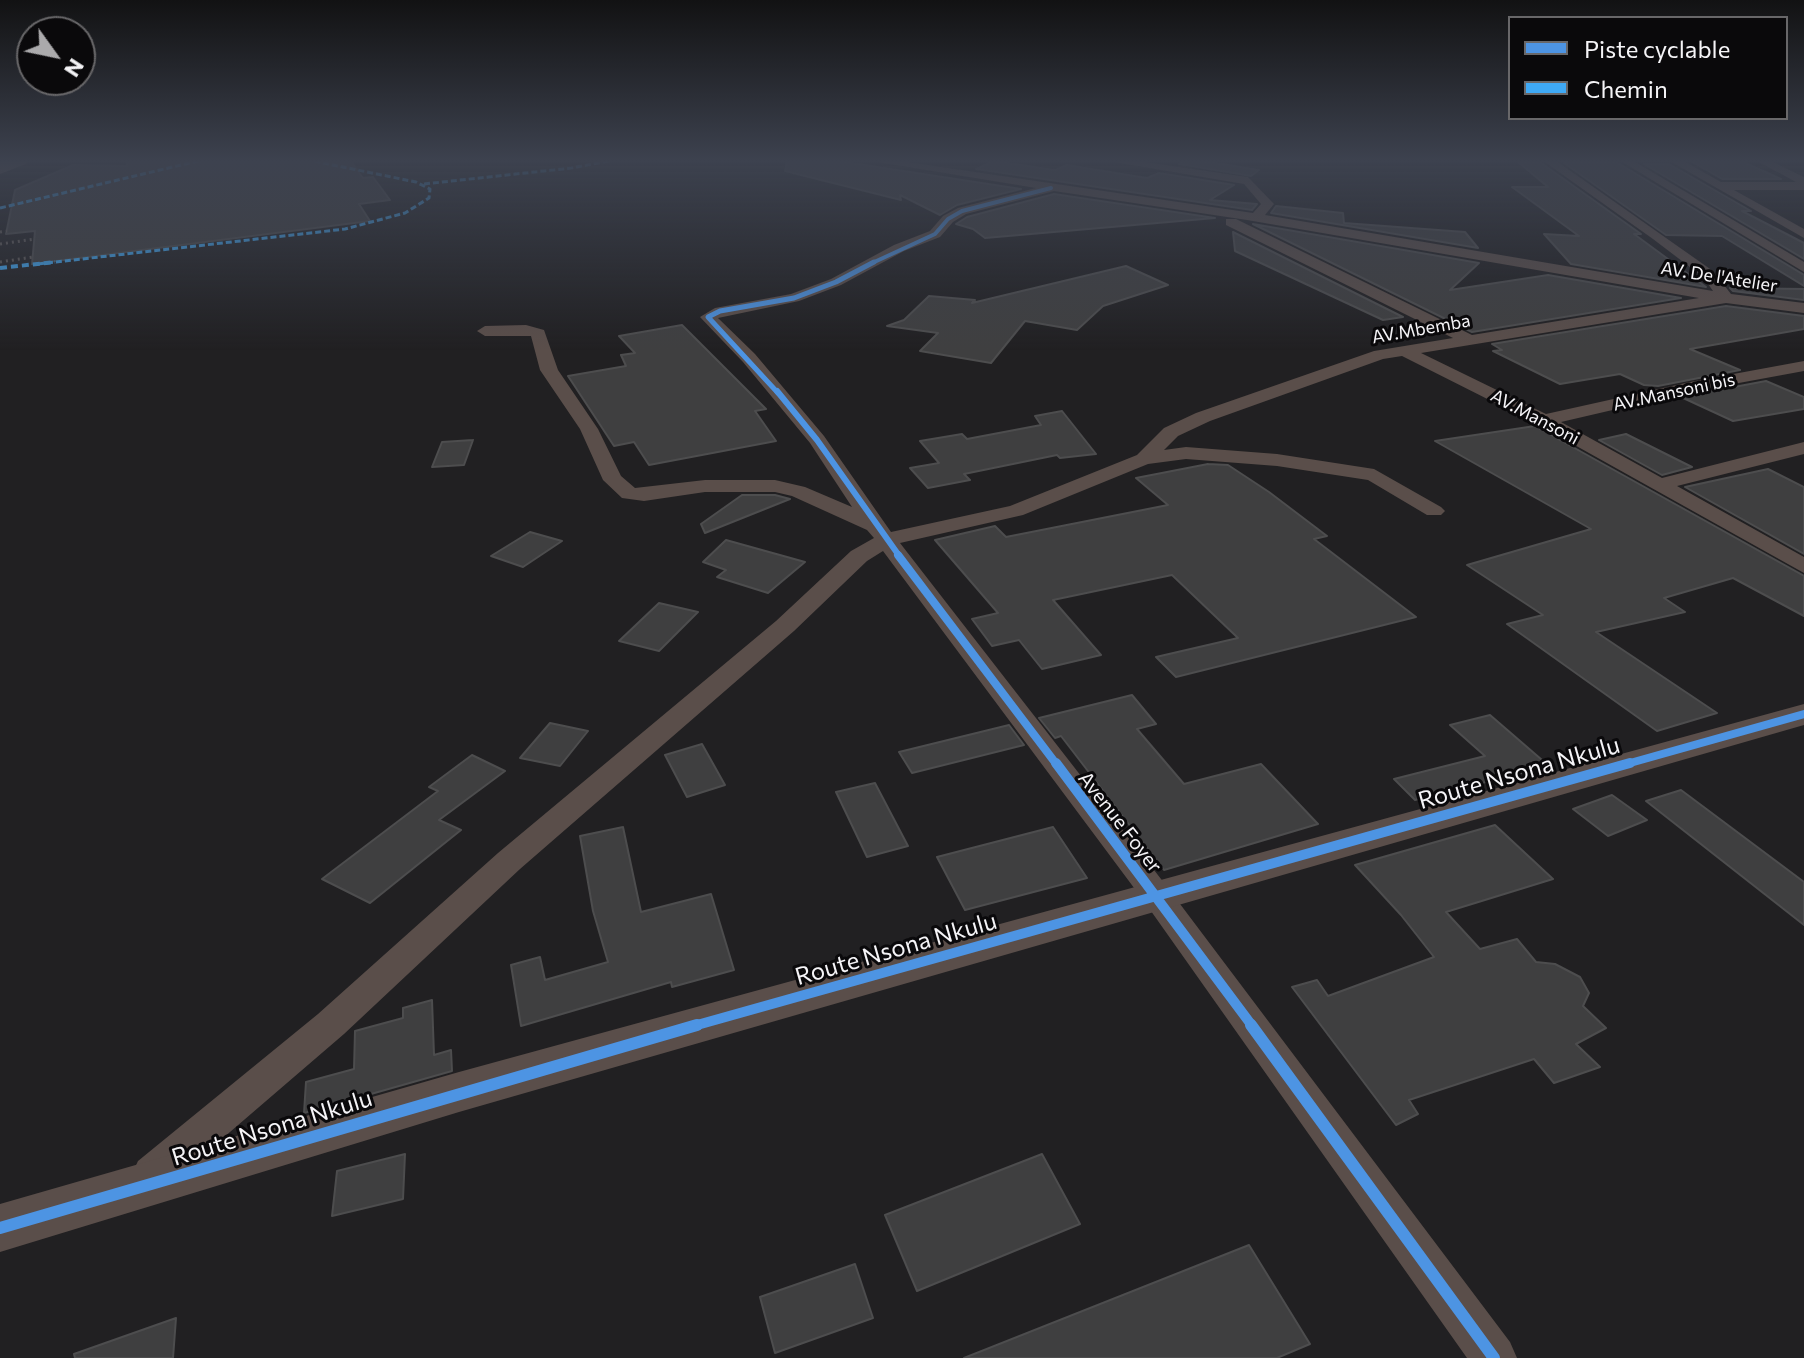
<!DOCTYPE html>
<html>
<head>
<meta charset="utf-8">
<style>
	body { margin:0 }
	#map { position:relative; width:1804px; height:1358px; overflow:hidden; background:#212022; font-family:Commissioner,sans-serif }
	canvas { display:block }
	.legend { position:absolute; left:1508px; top:16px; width:280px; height:104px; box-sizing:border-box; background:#0a090b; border:2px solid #686769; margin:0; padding:10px 14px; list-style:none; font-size:24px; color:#f5f4f7 }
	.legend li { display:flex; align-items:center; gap:16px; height:40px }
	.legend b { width:40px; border:2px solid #686769 }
	.north { position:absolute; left:16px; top:16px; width:80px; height:80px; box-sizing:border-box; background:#0a090b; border:2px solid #686769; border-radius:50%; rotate:123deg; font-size:22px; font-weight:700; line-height:32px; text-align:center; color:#f5f4f7 }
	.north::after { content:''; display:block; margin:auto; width:28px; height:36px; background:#abaaac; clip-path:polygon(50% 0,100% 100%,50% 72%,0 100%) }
</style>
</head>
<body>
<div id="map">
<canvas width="1804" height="1358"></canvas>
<ul class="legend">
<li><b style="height:10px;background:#4d94e3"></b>Piste cyclable</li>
<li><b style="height:10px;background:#3fa9f5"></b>Chemin</li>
</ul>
<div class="north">N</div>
</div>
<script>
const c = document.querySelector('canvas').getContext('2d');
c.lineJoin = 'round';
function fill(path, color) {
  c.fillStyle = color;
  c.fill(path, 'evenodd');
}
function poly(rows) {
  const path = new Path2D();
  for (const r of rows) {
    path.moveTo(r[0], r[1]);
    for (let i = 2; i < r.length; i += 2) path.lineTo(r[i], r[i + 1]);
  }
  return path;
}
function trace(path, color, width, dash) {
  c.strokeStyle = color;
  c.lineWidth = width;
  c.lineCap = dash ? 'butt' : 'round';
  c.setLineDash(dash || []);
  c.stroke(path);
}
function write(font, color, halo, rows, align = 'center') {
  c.font = font + ' Commissioner,sans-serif';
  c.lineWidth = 6;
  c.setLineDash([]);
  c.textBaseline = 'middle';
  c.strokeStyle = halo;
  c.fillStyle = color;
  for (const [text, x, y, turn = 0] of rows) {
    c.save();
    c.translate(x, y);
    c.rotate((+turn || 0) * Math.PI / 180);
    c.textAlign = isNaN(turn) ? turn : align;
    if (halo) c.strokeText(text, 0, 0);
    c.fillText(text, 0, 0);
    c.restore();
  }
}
const building = poly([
	[127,160,350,160,363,178,373,177,390,200,359,204,370,221,32,264,35,231,6,234,15,190,73,165,127,166,127,160],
	[787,160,832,160,1021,189,957,205,940,215,900,195,901,200,785,171,787,160],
	[1187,160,1216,163,1259,170,1251,176,1179,164,1187,160],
	[1689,160,1739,160,1781,179,1722,179,1689,160],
	[994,161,1055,170,1067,165,1147,178,1159,173,1234,185,1210,200,1257,204,1252,210,976,169,994,161],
	[1518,162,1540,162,1641,234,1634,234,1706,287,1571,264,1544,234,1579,236,1512,187,1548,187,1518,162],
	[1564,163,1618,163,1804,275,1804,286,1722,236,1666,235,1564,163],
	[1644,164,1669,164,1751,211,1742,211,1804,243,1804,259,1644,164],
	[1054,194,1215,218,985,238,973,229,956,224,967,217,1054,194],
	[1276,206,1343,213,1344,223,1465,232,1478,248,1271,213,1276,206],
	[1253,224,1479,263,1450,290,1548,275,1681,298,1472,332,1253,224],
	[1233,232,1403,317,1383,320,1235,251,1233,232],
	[1126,266,1168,285,1103,306,1077,330,1025,321,991,363,920,351,938,333,887,326,904,320,929,296,975,300,972,303,1126,266],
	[1730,288,1804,289,1804,300,1733,291,1730,288],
	[1726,306,1804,316,1804,329,1690,349,1740,370,1658,386,1644,385,1620,374,1560,384,1493,351,1502,350,1492,344,1726,306],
	[682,325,766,409,755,411,776,441,649,465,634,442,614,446,568,376,626,366,621,355,635,353,619,336,682,325],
	[1766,381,1804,397,1804,409,1733,421,1681,397,1766,381],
	[1062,411,1096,454,1060,458,1057,455,964,474,970,480,928,488,910,468,939,463,920,441,962,434,967,439,1041,425,1035,416,1062,411],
	[1535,426,1804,576,1804,616,1733,578,1664,598,1685,612,1596,632,1717,713,1657,731,1507,624,1543,615,1467,565,1591,529,1435,441,1535,426],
	[1626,434,1692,467,1662,475,1599,440,1626,434],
	[473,440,464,465,432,467,442,442,473,440],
	[1208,464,1228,465,1269,492,1327,536,1314,539,1416,617,1176,677,1156,657,1238,638,1172,575,1053,600,1101,655,1042,669,1019,640,992,646,972,619,998,613,935,540,995,526,1006,537,1168,505,1136,478,1208,464],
	[1768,469,1804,487,1804,554,1685,487,1768,469],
	[742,495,775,495,790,499,705,533,701,524,742,495],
	[530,532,562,541,523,567,491,556,530,532],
	[726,540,805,562,768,593,717,577,726,570,703,562,726,540],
	[659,603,698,612,659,651,619,641,659,603],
	[1132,695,1156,724,1137,729,1184,784,1261,764,1318,824,1164,870,1061,736,1055,738,1039,718,1132,695],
	[1490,715,1549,766,1415,800,1394,779,1485,756,1450,725,1490,715],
	[550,723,588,731,560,766,520,758,550,723],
	[1009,725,1024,745,912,773,899,752,1009,725],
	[702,744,725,785,687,797,665,755,702,744],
	[472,755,505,771,439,820,461,830,370,903,322,879,438,791,429,787,472,755],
	[875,783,908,846,867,857,836,792,875,783],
	[1681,790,1804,882,1804,925,1646,801,1681,790],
	[1612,795,1647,820,1608,836,1573,809,1612,795],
	[1495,825,1553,879,1446,912,1480,949,1517,939,1536,962,1555,964,1580,977,1589,993,1583,1006,1606,1028,1576,1044,1600,1067,1554,1083,1534,1059,1409,1100,1418,1114,1396,1125,1292,987,1317,980,1328,996,1434,957,1401,915,1355,865,1495,825],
	[623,827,641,912,711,894,734,970,672,987,671,982,521,1026,511,965,540,957,545,980,608,962,593,911,580,836,623,827],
	[1053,827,1087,878,965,910,937,857,1053,827],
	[432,1000,434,1055,451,1050,452,1071,304,1113,306,1082,354,1069,355,1031,403,1018,403,1008,432,1000],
	[405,1154,403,1199,332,1216,337,1171,405,1154],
	[1042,1154,1080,1224,917,1291,885,1215,1042,1154],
	[1249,1245,1310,1344,1277,1358,964,1358,1249,1245],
	[855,1264,873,1318,775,1353,760,1297,855,1264],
	[176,1318,173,1358,75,1358,74,1354,176,1318]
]);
fill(building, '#3f3f40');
trace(building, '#4d4d4e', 2);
fill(poly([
	[865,160,894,160,1253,213,1261,204,1244,184,1102,160,1131,160,1248,177,1274,204,1265,215,1713,291,1703,277,1653,239,1542,160,1555,160,1713,271,1731,294,1804,303,1804,313,1726,303,1421,353,1546,414,1690,382,1804,361,1804,371,1690,392,1561,422,1662,478,1804,442,1804,454,1677,486,1804,557,1804,573,1537,424,1402,356,1383,359,1210,421,1178,436,1164,450,1186,447,1277,454,1374,469,1441,507,1445,511,1441,515,1427,515,1368,480,1277,466,1186,459,1148,464,1023,515,900,543,1168,888,1510,1342,1517,1358,1467,1358,1146,904,883,551,867,561,794,631,520,869,344,1034,166,1187,152,1192,138,1187,132,1174,138,1161,318,1014,498,853,776,621,851,551,874,538,867,530,792,496,775,492,705,492,644,501,622,498,603,480,580,429,540,370,531,336,485,336,477,331,485,326,526,325,544,330,558,370,598,429,621,476,635,488,705,480,775,480,805,487,852,507,810,443,743,362,700,317,715,308,791,294,831,279,894,245,930,231,943,216,958,208,1036,188,865,160],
	[1054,191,1247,220,1699,298,1472,335,1236,219,1226,219,1226,225,1453,338,1374,351,1196,413,1164,428,1137,455,1010,506,891,532,824,436,755,354,718,318,799,301,841,285,904,251,940,237,953,222,966,214,1054,191],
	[1619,160,1632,160,1804,262,1804,272,1619,160],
	[1668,160,1682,160,1721,182,1796,182,1755,160,1769,160,1804,177,1804,190,1734,190,1804,229,1804,238,1668,160]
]), '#5a4e4a');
fill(poly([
	[1804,704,1804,725,459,1112,0,1252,0,1204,459,1072,1804,704]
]), '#5a4e4a');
fill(poly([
	[28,160,26,164,0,174,0,161,28,160]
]), '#685a55');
trace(poly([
	[0,232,7,231],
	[0,244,35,239],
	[0,262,33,257]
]), '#615c5a', 3, [2, 4]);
trace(poly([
	[424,184,571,168,614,160],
	[0,208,202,160],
	[38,264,345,229,405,213,429,198,430,189,416,182,309,160]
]), '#3fa9f5', 3, [6, 3]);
trace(poly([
	[0,268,55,262]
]), '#3fa9f5', 4, [7, 4]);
trace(poly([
	[870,264,935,234,948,219,962,211,1051,188]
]), '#4d94e3', 4);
trace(poly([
	[778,393,708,317,720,311,794,298,836,282,874,262]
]), '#4d94e3', 5);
trace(poly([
	[777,391,817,440,900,557]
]), '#4d94e3', 6);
trace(poly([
	[898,555,1057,765],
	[1623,765,1804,714]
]), '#4d94e3', 8);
trace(poly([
	[1056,763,1253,1027],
	[690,1027,1630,763]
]), '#4d94e3', 10);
trace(poly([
	[1251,1025,1494,1358],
	[0,1228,697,1025]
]), '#4d94e3', 12);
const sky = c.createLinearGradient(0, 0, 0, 350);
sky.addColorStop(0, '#121213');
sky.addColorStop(0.46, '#3d424f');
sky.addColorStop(1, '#3d424f00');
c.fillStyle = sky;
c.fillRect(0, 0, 1804, 350);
write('18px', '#f5f4f7', '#0a090b', [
	["AV. De l'Atelier",1719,277,9],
	["AV.Mbemba",1421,329,-10],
	["AV.Mansoni bis",1674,392,-12],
	["AV.Mansoni",1535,417,28]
]);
write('20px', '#f5f4f7', '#0a090b', [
	["Avenue Foyer",1120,822,52]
]);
write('24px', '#f5f4f7', '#0a090b', [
	["Route Nsona Nkulu",1519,773,-16],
	["Route Nsona Nkulu",896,949,-16],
	["Route Nsona Nkulu",272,1128,-17]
]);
</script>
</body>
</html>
